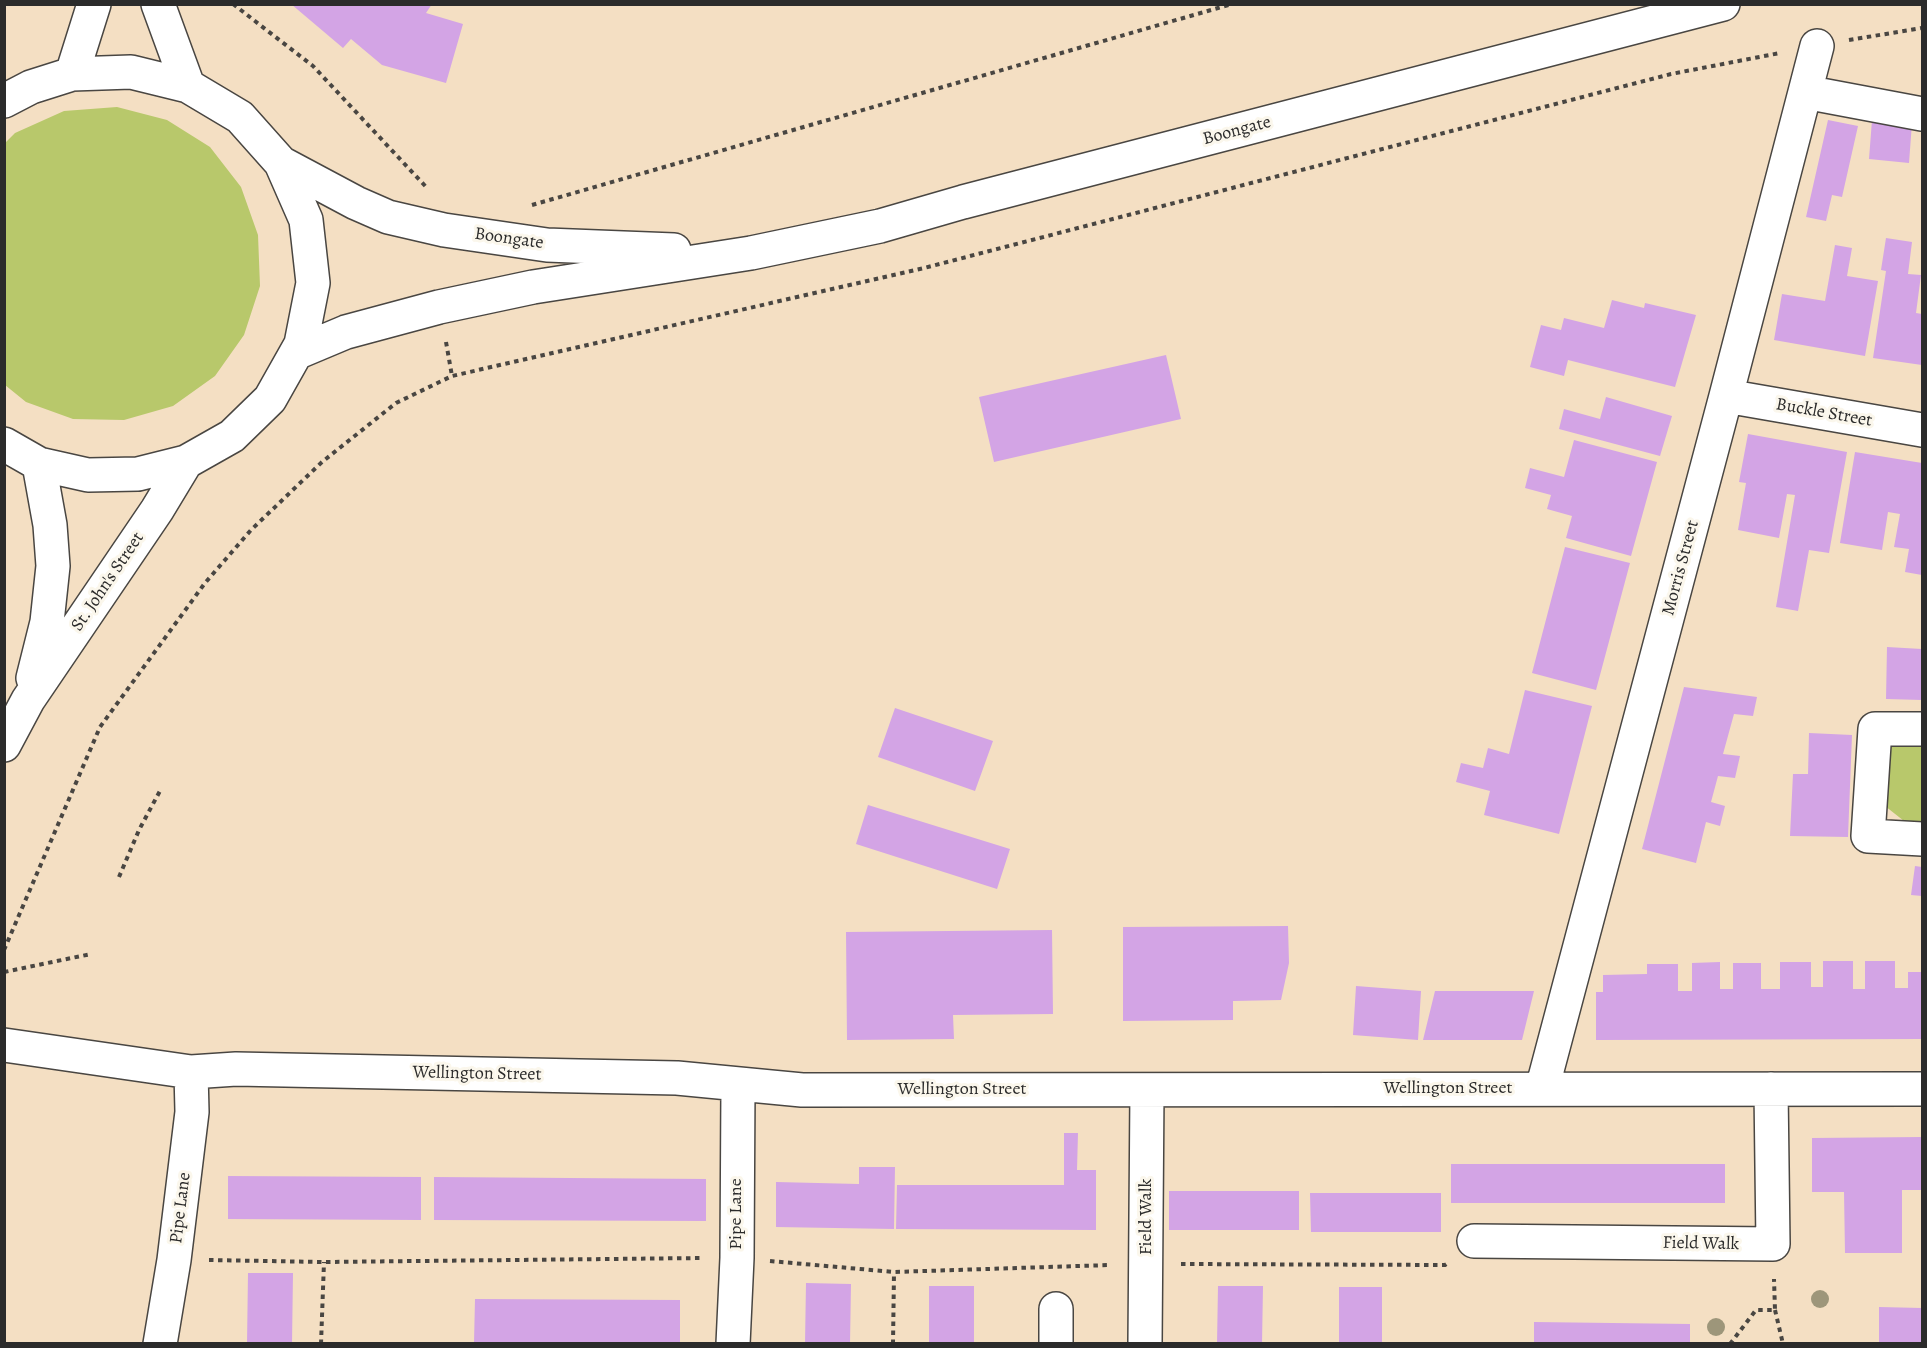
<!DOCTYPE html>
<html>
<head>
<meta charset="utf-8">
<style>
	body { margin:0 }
	#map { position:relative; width:1927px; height:1348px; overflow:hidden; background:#f4dfc3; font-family:Alegreya,serif }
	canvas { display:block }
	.frame { position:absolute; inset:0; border:6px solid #2b2b2b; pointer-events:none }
</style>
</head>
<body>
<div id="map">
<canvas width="1927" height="1348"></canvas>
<div class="frame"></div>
</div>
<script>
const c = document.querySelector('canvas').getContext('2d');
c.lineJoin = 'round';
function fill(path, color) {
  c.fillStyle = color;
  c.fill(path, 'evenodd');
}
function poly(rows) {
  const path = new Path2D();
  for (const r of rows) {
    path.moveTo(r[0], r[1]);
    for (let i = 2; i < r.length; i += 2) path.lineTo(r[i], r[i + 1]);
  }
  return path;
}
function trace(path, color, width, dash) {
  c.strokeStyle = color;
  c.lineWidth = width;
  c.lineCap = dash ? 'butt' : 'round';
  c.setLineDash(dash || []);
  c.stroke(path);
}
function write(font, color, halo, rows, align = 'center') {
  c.font = font + ' Alegreya,serif';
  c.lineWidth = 6;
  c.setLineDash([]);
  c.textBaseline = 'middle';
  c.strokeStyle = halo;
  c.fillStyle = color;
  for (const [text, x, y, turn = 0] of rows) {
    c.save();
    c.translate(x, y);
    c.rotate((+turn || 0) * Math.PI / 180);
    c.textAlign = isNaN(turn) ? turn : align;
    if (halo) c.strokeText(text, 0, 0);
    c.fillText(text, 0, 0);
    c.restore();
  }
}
fill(poly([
	[117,107,167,120,210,147,241,187,258,235,260,286,244,335,215,376,173,406,124,420,73,419,26,402,5,385,5,143,15,133,64,111],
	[1922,734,1922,821,1904,821,1885,806,1885,752,1897,738]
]), '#b8c86b');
fill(poly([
	[291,4,432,4,426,13,463,24,446,83,382,65,351,39,343,48],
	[1828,120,1858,126,1842,197,1832,195,1826,221,1806,217],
	[1872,120,1912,123,1909,163,1869,159],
	[1886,238,1912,242,1908,274,1921,275,1916,313,1922,314,1922,365,1873,358,1886,271,1881,270],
	[1835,245,1852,248,1847,276,1878,281,1865,356,1774,340,1782,294,1825,301],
	[1612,300,1644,308,1645,303,1696,315,1675,387,1568,360,1564,376,1530,367,1541,325,1561,330,1564,318,1604,328],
	[1166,355,1181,419,994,462,979,397],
	[1606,397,1672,416,1660,456,1559,429,1564,409,1600,419],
	[1748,434,1847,452,1829,553,1809,550,1798,611,1776,607,1795,495,1787,494,1779,538,1738,530,1746,483,1739,482],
	[1574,440,1657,462,1631,556,1566,538,1572,516,1547,509,1551,495,1525,488,1530,468,1564,477],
	[1855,452,1922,463,1922,575,1905,572,1909,549,1894,547,1900,514,1888,512,1882,550,1840,543],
	[1565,547,1630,563,1596,690,1532,673],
	[1887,647,1922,649,1922,700,1886,699],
	[1684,687,1757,697,1753,716,1734,714,1723,754,1740,756,1735,778,1718,776,1711,802,1725,806,1720,826,1706,822,1696,863,1642,849],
	[1525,690,1592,706,1559,834,1484,815,1490,791,1456,782,1461,763,1483,768,1488,748,1509,754],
	[895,708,993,741,975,791,878,757],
	[1809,733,1852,735,1848,837,1790,836,1793,774,1808,774],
	[868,805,1010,849,997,889,856,844],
	[1915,866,1922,867,1922,896,1911,895],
	[1288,926,1289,963,1281,1000,1233,1001,1233,1020,1123,1021,1123,927],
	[1052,930,1053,1014,953,1015,954,1039,847,1040,846,932],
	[1823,961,1853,961,1853,989,1865,989,1865,961,1895,961,1895,988,1908,988,1908,972,1922,972,1922,1039,1596,1040,1596,992,1603,992,1603,975,1647,974,1647,964,1678,964,1678,991,1692,991,1692,963,1720,962,1720,989,1733,989,1733,963,1761,963,1761,989,1780,989,1780,962,1811,962,1811,987,1823,987],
	[1356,986,1421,991,1418,1040,1353,1035],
	[1435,991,1534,991,1522,1040,1423,1040],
	[1064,1133,1078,1133,1077,1170,1096,1170,1096,1230,896,1229,897,1185,1064,1185],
	[1922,1137,1922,1190,1902,1190,1902,1253,1845,1253,1844,1192,1812,1192,1812,1138],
	[1451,1164,1725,1164,1725,1203,1451,1203],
	[859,1167,895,1167,894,1229,776,1227,776,1182,859,1184],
	[228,1176,421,1177,421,1220,228,1219],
	[434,1177,706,1179,706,1221,434,1220],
	[1169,1191,1299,1191,1299,1230,1169,1230],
	[1310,1193,1441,1193,1441,1232,1311,1232],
	[248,1273,293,1273,292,1344,247,1344],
	[806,1283,851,1284,850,1344,805,1344],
	[929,1286,974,1286,974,1344,929,1344],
	[1218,1286,1263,1286,1262,1344,1217,1344],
	[1339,1287,1382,1287,1382,1344,1339,1344],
	[475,1299,680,1300,680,1344,474,1343],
	[1879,1307,1922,1308,1922,1344,1879,1344],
	[1534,1322,1690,1324,1690,1344,1534,1344]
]), '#d3a4e5');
const minor = poly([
	[158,4,188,86],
	[72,74,94,4],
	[1805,92,1922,114],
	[4,101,31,87,72,74,131,72,188,86,240,117,281,163,306,220,313,283,301,344,270,399,232,436,186,462,138,474,88,475,39,464,4,444],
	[281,163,356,203,388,217,444,230,547,245,674,250],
	[296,353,346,332,439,307,533,287,751,253,880,226,963,202,1723,4],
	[1726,396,1922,430],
	[33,678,47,622,53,566,50,525,39,464],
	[1922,729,1875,729,1868,836,1922,839],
	[4,745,28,700,157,510,186,462],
	[4,1045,191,1072,236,1069,677,1078,802,1090,1922,1089],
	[1542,1089,1726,396,1817,46],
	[1474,1241,1773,1244,1771,1089],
	[1056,1309,1056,1344],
	[160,1344,174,1260,192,1112,191,1072],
	[733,1344,737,1258,738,1085],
	[1145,1344,1147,1090]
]);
trace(minor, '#494642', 36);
trace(poly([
	[233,4,313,66,428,189],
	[1849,40,1922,28],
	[532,205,1232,4],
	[446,342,452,376],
	[119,877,139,830,161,789],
	[4,950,100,727,205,583,251,530,322,462,396,403,452,376,924,268,1671,74,1780,53],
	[4,972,91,954],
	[209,1260,324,1262,703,1258],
	[770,1261,894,1272,1110,1265],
	[1181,1264,1445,1265,1448,1263],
	[1775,1310,1783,1344],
	[321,1344,324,1262],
	[893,1344,894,1272],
	[1730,1344,1756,1310,1775,1310,1774,1279]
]), '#494642', 4, [4.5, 4.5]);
trace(minor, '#fff', 33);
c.fillStyle = '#9d967a';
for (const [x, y] of [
	[1820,1299],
	[1716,1327]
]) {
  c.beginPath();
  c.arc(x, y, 9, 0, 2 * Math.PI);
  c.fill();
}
write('18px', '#2b2b2b', '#fbf7ec', [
	["Boongate",1237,131,-15],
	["Boongate",509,239,8],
	["Buckle Street",1824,413,10],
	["Morris Street",1681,568,-75],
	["St. John's Street",108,582,-56],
	["Wellington Street",477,1074,1],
	["Wellington Street",1448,1089],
	["Wellington Street",962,1090],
	["Pipe Lane",181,1208,-83],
	["Pipe Lane",737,1214,-90],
	["Field Walk",1147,1217,-90],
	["Field Walk",1701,1244,1]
]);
</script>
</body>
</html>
